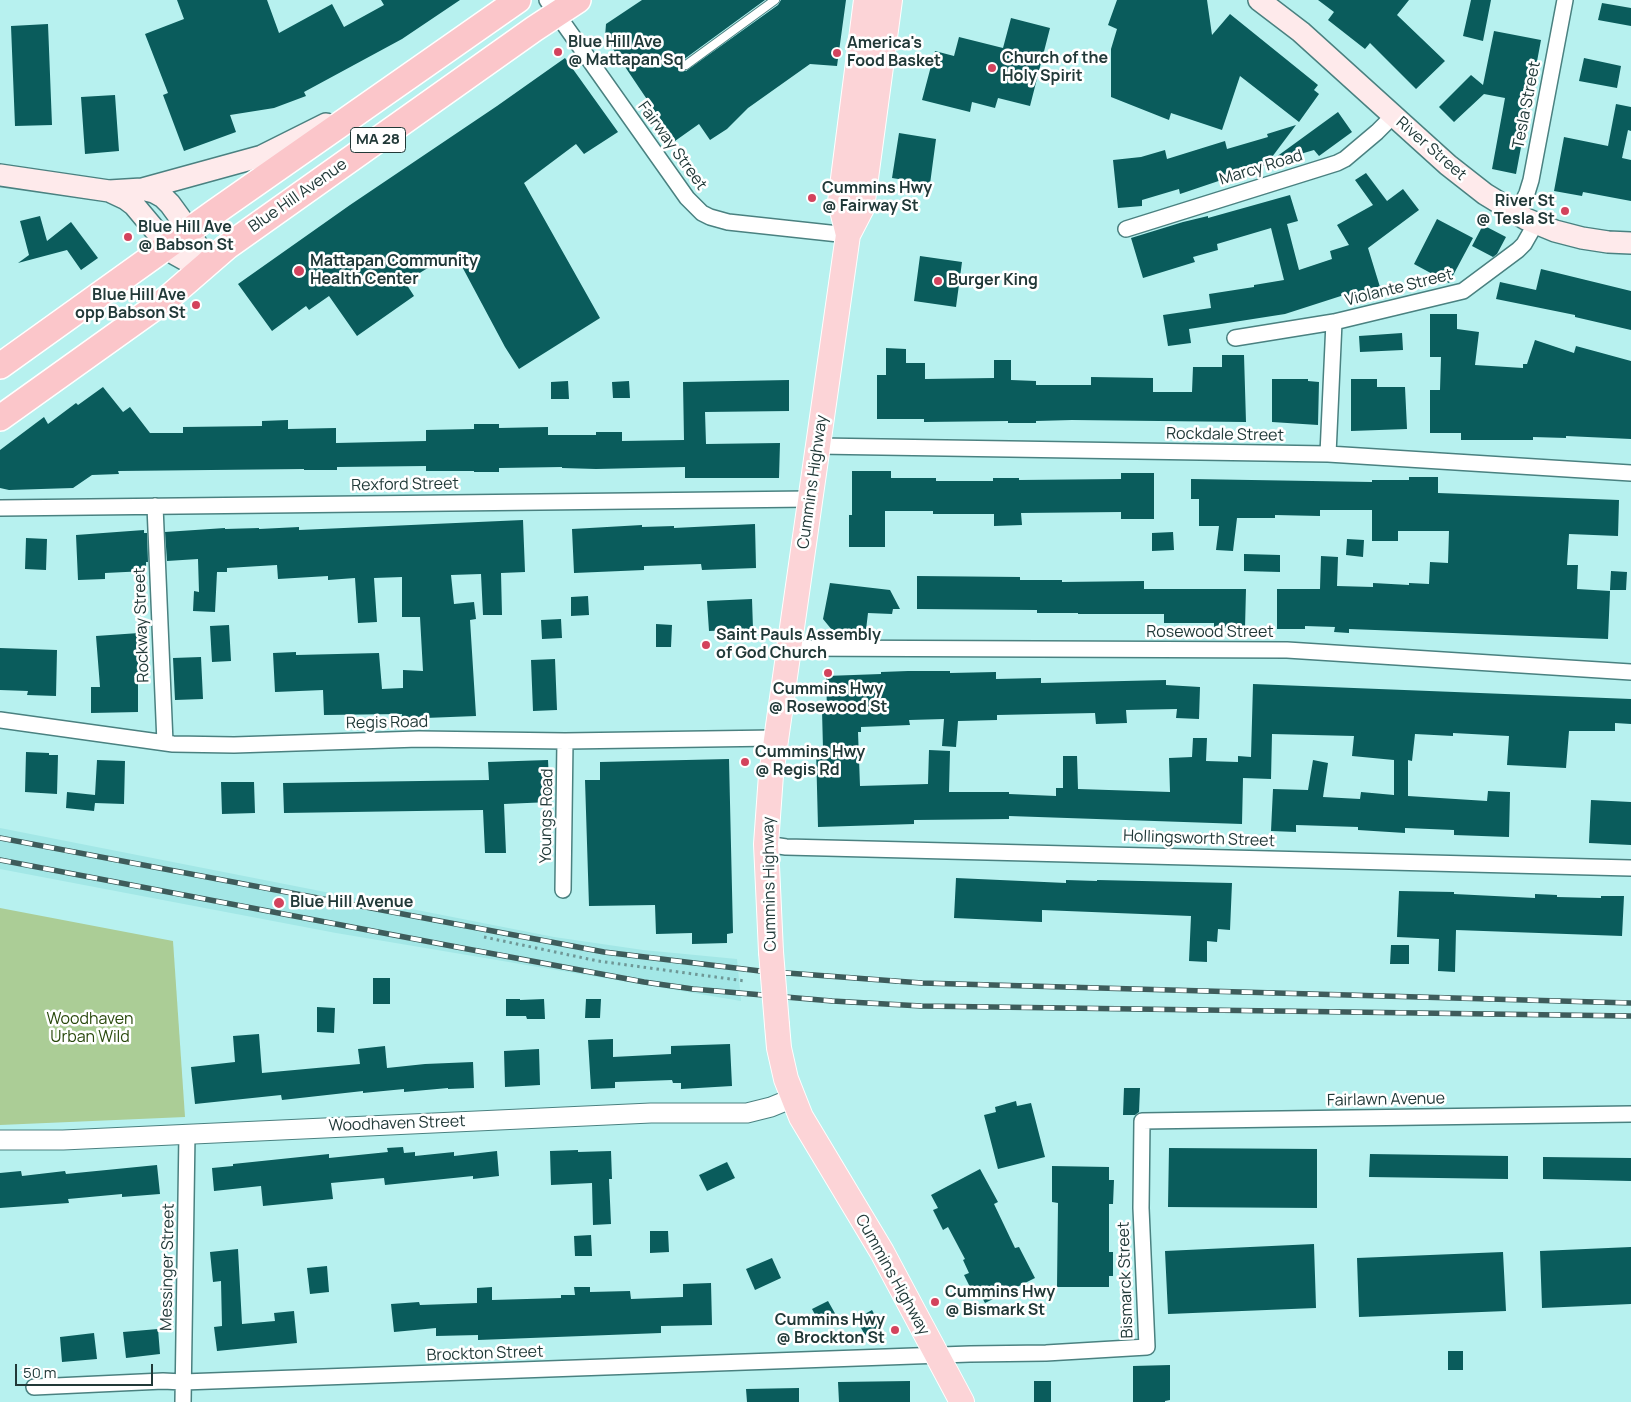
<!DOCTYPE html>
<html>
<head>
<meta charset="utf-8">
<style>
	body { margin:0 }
	#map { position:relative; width:1631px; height:1402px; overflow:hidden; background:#b7f1ef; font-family:Manrope,sans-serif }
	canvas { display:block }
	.scale { position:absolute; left:15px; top:1364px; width:138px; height:22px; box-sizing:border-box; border:2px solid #213938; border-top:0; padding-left:6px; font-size:15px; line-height:18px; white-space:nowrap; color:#213938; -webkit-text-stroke:4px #fff; paint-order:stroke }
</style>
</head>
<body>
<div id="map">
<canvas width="1631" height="1402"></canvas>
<div class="scale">50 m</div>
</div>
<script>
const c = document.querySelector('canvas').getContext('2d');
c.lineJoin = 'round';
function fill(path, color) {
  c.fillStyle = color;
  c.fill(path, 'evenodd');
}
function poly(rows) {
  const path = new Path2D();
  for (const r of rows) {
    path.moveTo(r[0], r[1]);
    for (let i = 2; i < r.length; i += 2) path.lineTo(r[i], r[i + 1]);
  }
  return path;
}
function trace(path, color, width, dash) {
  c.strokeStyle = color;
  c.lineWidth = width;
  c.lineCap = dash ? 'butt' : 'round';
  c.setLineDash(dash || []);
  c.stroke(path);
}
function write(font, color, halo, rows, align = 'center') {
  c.font = font + ' Manrope,sans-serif';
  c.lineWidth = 5;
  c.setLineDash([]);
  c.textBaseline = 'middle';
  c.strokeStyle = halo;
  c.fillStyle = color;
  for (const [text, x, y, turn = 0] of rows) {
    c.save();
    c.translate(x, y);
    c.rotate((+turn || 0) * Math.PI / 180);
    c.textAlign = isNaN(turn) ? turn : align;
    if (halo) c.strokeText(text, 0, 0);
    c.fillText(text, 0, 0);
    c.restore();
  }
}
fill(poly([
	[0,828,554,937,643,950,737,959,741,1001,336,933,0,869]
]), '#a3e7e6');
fill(poly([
	[0,908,173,941,185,1117,0,1125]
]), '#abcd96');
fill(poly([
	[177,0,267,0,279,33,332,4,344,27,384,5,381,0,460,0,402,39,304,92,306,96,274,108,230,115,236,132,184,151,163,95,168,93,145,34,184,19],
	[642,0,765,0,683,60,681,66,686,71,778,5,781,0,846,0,837,66,810,64,748,108,727,129,710,140,699,124,675,141,605,37,606,24],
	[1117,0,1207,0,1212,35,1230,14,1318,85,1314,90,1319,94,1299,122,1240,76,1222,130,1171,113,1169,120,1111,97,1111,49,1117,29,1108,25],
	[1318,0,1409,0,1397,15,1445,61,1416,89,1370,43,1365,49,1328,20,1334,12],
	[1471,0,1491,0,1483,41,1463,36],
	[1602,3,1631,8,1631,26,1598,20],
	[1011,18,1050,28,1030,106,998,98,995,108,972,102,970,112,922,100,935,51,954,56,959,37,1003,48],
	[48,24,52,125,15,126,11,26],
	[1494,31,1541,40,1516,174,1492,169,1505,98,1484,94,1454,122,1439,107,1471,75,1483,85],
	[565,58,618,132,584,154,576,144,524,183,600,318,519,369,505,347,458,259,444,258,405,282,414,296,357,336,329,296,309,310,306,306,272,331,238,284,350,205,497,106],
	[1584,58,1621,66,1617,88,1579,81],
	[115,95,119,151,85,154,81,97],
	[1616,104,1631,107,1631,131,1628,130,1622,158,1631,160,1631,201,1583,192,1582,196,1554,191,1564,137,1608,146],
	[1338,112,1352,132,1319,156,1314,150,1273,162,1272,160],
	[1296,125,1266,165,1180,194,1179,189,1142,200,1142,206,1118,208,1113,160,1141,157,1165,150,1167,159,1225,141,1227,149,1268,137,1267,134],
	[899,133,936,139,930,184,892,178],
	[1366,173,1387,201,1403,189,1419,210,1368,248,1380,287,1344,298,1344,295,1285,314,1189,329,1191,343,1168,346,1163,315,1211,308,1209,294,1254,287,1254,285,1284,280,1271,228,1217,244,1218,250,1193,257,1195,262,1143,278,1131,238,1183,222,1208,216,1208,218,1290,195,1298,221,1287,224,1299,270,1332,259,1330,251,1349,245,1337,225,1373,205,1355,180],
	[40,216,47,241,71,222,98,258,81,270,67,250,18,263,29,255,20,221],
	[1437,219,1473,238,1449,283,1414,264],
	[1483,225,1506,237,1497,254,1493,257,1472,246],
	[920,256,962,262,956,307,914,301],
	[1541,269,1631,291,1631,330,1575,317,1575,315,1496,299,1500,282,1536,290],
	[1430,314,1457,314,1457,329,1479,332,1475,365,1523,368,1523,364,1527,364,1535,340,1574,353,1576,346,1631,361,1631,439,1566,436,1566,438,1533,437,1533,440,1461,440,1461,433,1430,433,1430,390,1440,390,1441,357,1430,357],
	[1402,333,1403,350,1360,352,1359,336],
	[886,348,906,349,906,363,925,363,925,379,994,378,994,360,1011,360,1011,380,1036,381,1036,385,1091,385,1091,377,1153,378,1153,392,1192,392,1193,367,1222,367,1222,355,1244,355,1246,422,1072,420,1036,421,1036,423,1008,423,1008,421,924,422,924,419,877,419,877,375,886,375],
	[1272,379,1308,379,1308,381,1319,382,1318,425,1272,422],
	[1351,379,1377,379,1377,387,1405,387,1407,429,1351,431],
	[789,380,789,411,705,412,706,444,780,443,779,478,685,478,685,467,596,469,562,468,562,467,499,468,499,472,474,472,474,471,426,471,426,466,337,467,337,470,304,470,304,469,118,471,119,474,92,475,73,488,9,490,0,488,0,450,44,417,48,424,76,403,78,405,103,387,123,412,130,407,150,433,183,433,183,427,262,426,262,421,288,420,288,429,336,428,336,443,426,441,426,430,474,429,474,424,499,424,499,428,548,427,548,435,596,435,596,432,622,432,622,441,684,440,683,382],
	[568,381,569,399,551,399,551,382],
	[629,381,630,398,613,398,612,382],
	[852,471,891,471,891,478,936,478,936,481,993,481,993,478,1019,478,1019,480,1121,479,1121,473,1154,473,1154,519,1121,519,1121,512,1021,513,1022,525,994,526,994,514,933,514,933,511,885,511,885,547,849,547,849,515,852,515],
	[1409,477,1438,477,1438,493,1619,500,1618,536,1569,534,1567,565,1578,565,1577,589,1610,591,1608,639,1349,629,1349,633,1334,632,1335,627,1305,626,1305,629,1277,629,1277,589,1320,589,1321,556,1338,557,1337,586,1373,587,1373,583,1409,585,1409,583,1429,584,1430,562,1448,563,1449,531,1398,531,1398,541,1372,541,1372,510,1320,510,1320,516,1275,515,1275,518,1237,518,1233,551,1216,550,1219,526,1199,526,1199,499,1191,499,1191,479,1372,482,1372,480,1409,480],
	[523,520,525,572,501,573,502,615,483,615,481,574,451,575,454,604,474,602,476,619,470,620,476,716,425,718,425,722,401,721,402,714,324,715,323,690,275,692,273,653,296,652,296,655,379,653,382,689,403,688,403,670,423,671,420,617,402,617,402,577,374,578,377,622,358,623,355,578,328,580,328,576,278,579,277,565,227,568,227,572,217,572,215,612,193,611,194,591,199,592,198,559,167,561,165,532,225,528,225,529,259,528,259,529,299,527,299,530],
	[755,524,756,568,702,570,701,564,644,566,644,570,574,573,572,529,642,525,642,527,674,526,674,528],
	[144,530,144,533,147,533,148,562,146,562,146,571,105,573,105,579,78,580,76,535],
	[1173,532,1174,550,1152,551,1152,533],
	[26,538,47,539,46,570,25,569],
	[1347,539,1364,540,1363,557,1346,555],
	[1244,554,1280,555,1280,572,1244,571],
	[1611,571,1627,572,1626,590,1610,590],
	[917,576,1020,577,1020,580,1062,580,1062,582,1144,581,1144,589,1246,589,1245,628,1214,628,1214,623,1164,623,1164,614,1078,614,1078,613,1037,613,1037,610,917,609],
	[830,583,890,590,900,609,893,609,892,614,868,613,866,630,832,630,823,619],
	[588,596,589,615,571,616,571,597],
	[752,599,753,629,709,631,707,601],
	[561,619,562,638,542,639,541,620],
	[656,624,672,625,671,647,656,647],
	[229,625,231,661,212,662,210,626],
	[139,633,141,663,138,663,138,712,91,713,91,687,100,687,96,636],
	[0,648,57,650,56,696,27,695,28,691,0,690],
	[201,657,203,699,175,700,173,658],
	[555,659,557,710,533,711,531,660],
	[908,671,950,671,950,673,996,672,996,679,1041,678,1041,683,1166,680,1166,685,1200,687,1199,719,1176,718,1177,709,1126,710,1127,723,1096,724,1095,713,997,715,997,720,958,721,956,747,942,746,944,719,909,720,910,725,861,727,861,732,858,732,860,786,928,784,929,750,950,751,949,792,1009,792,1009,794,1056,796,1056,788,1063,788,1063,756,1077,756,1078,789,1170,792,1169,758,1192,757,1193,738,1207,738,1206,761,1238,762,1238,756,1251,757,1253,684,1631,699,1631,724,1615,723,1615,731,1569,731,1566,768,1507,765,1509,736,1453,733,1453,736,1415,734,1412,761,1408,760,1408,796,1487,801,1488,791,1510,792,1509,837,1454,835,1454,830,1405,828,1405,833,1358,830,1358,827,1296,825,1296,832,1271,831,1273,789,1308,790,1313,760,1328,763,1323,797,1360,799,1361,792,1394,795,1394,760,1352,756,1354,736,1272,734,1271,779,1243,778,1242,824,1009,816,1009,819,914,820,914,824,818,827,816,749,823,749,822,710,827,710,826,676,881,674,881,672],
	[26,752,49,753,49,755,58,755,57,794,25,792],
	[729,759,733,933,727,934,727,943,692,944,692,933,656,934,655,905,589,906,585,780,600,780,600,762],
	[97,760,125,761,124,804,95,803,94,811,66,808,67,792,95,795],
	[548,760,550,802,504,804,506,853,485,853,483,810,284,813,283,783,489,780,488,762],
	[221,782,254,782,255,813,222,814],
	[1591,800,1631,802,1631,845,1589,843],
	[956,878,1066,883,1066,880,1097,881,1097,880,1232,883,1230,930,1218,929,1217,942,1207,941,1207,962,1189,961,1191,916,1042,910,1042,922,954,918],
	[1399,891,1454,892,1454,894,1535,898,1535,894,1557,895,1557,897,1601,898,1601,896,1624,896,1622,936,1456,930,1455,972,1438,971,1439,939,1397,937],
	[1391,945,1409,945,1409,964,1390,964],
	[373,978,390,978,390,1004,373,1004],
	[506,999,520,999,520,1000,544,999,545,1019,527,1019,526,1016,506,1016],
	[586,999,601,999,600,1018,585,1018],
	[317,1007,335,1008,334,1033,317,1032],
	[259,1034,262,1073,360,1064,358,1049,385,1046,387,1068,425,1064,473,1062,474,1088,448,1089,448,1088,404,1092,404,1089,363,1093,363,1091,282,1100,281,1095,195,1104,191,1067,235,1062,233,1036],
	[613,1039,613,1057,671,1054,671,1046,730,1044,732,1086,681,1089,681,1083,673,1083,672,1080,615,1082,615,1088,591,1089,588,1040],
	[539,1049,540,1085,505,1087,504,1051],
	[1124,1088,1140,1088,1139,1112,1135,1115,1123,1115],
	[1016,1101,1017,1106,1031,1103,1045,1157,998,1169,984,1115,996,1112,995,1107],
	[403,1147,404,1153,415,1152,415,1156,454,1152,454,1156,497,1151,499,1176,473,1179,473,1176,385,1185,384,1178,331,1183,333,1199,263,1206,261,1186,214,1191,212,1168,233,1166,233,1164,329,1154,329,1158,388,1152,387,1148],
	[1169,1148,1317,1149,1317,1208,1168,1207],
	[578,1150,578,1152,611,1151,612,1179,609,1179,611,1224,593,1225,592,1183,551,1185,550,1151],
	[1370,1154,1508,1156,1508,1179,1369,1177],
	[1543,1157,1631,1158,1631,1181,1543,1179],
	[727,1162,735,1178,707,1191,699,1175],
	[157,1165,160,1194,122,1197,122,1194,68,1199,69,1203,0,1208,0,1173,21,1171,22,1176,65,1171,66,1174],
	[1052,1166,1109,1167,1109,1180,1114,1180,1113,1204,1109,1204,1109,1252,1113,1252,1113,1276,1109,1276,1109,1287,1057,1287,1058,1203,1052,1202],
	[980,1169,998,1202,994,1204,1015,1248,1019,1247,1035,1278,985,1303,979,1292,974,1295,964,1275,969,1273,963,1260,965,1259,948,1227,943,1230,933,1210,938,1208,931,1195],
	[650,1231,668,1231,669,1252,650,1253],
	[591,1235,592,1256,575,1256,574,1236],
	[1314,1244,1316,1308,1168,1314,1165,1251],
	[1631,1247,1631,1304,1542,1308,1540,1251],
	[238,1249,242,1324,275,1321,274,1313,294,1311,297,1343,217,1351,214,1327,222,1326,221,1281,213,1282,210,1252],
	[1503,1252,1506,1311,1359,1317,1357,1258],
	[772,1258,781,1278,755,1290,746,1269],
	[327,1266,329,1292,310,1294,307,1268],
	[711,1283,712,1325,661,1326,661,1333,478,1340,478,1335,436,1336,436,1328,394,1332,391,1304,419,1302,420,1305,477,1303,477,1288,492,1287,492,1300,561,1298,561,1295,575,1295,574,1287,590,1287,590,1292,630,1291,631,1299,683,1297,683,1284],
	[828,1301,837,1317,821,1326,812,1309],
	[872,1310,881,1327,865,1335,856,1319],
	[158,1329,160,1354,126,1358,123,1332],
	[94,1333,97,1359,62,1362,60,1337],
	[1448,1351,1463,1351,1463,1370,1448,1370],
	[1170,1365,1170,1400,1165,1401,1165,1402,1133,1402,1133,1366],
	[910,1381,910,1402,839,1402,838,1382],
	[1034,1381,1051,1381,1051,1402,1034,1402],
	[799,1388,799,1402,747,1402,746,1389]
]), '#0a5c5c');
const service = poly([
	[686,65,775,0]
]);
const minor = poly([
	[547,0,687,198,702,213,710,217,728,222,848,235],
	[1517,214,1527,193,1531,180,1565,0],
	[1126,229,1337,163,1345,159,1377,132,1393,116],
	[1235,338,1334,322,1463,291,1518,250,1524,244,1536,223],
	[818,446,1328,454,1631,473],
	[1328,454,1334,322],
	[155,506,165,743],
	[0,508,810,499],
	[789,648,1287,650,1631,672],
	[0,720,173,744,234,745,419,739,565,741,776,738],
	[766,844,786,847,1631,868],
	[563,890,565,741],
	[34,1387,163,1381,183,1382,970,1354,1046,1353,1147,1347,1141,1208,1142,1121,1631,1114],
	[183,1402,187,1133]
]);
const tertiary = poly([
	[0,1140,63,1140,651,1113,747,1113,771,1107,793,1098]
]);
const secondary = poly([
	[1259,0,1301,32,1448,165,1485,194,1526,219,1555,231,1582,238,1608,242,1631,243],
	[0,175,109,191,142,189,154,192,163,197,170,204,189,230,198,247,202,269],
	[142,189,262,156,326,124],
	[109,191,126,199,134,205,175,254,202,269]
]);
const primary = poly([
	[848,235,840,202,866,0],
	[771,952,766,844,771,775,848,235,862,208,890,0],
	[777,1025,779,1048,786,1079,801,1117,882,1252,962,1402]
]);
const trunk = poly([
	[0,366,215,212,518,0],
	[0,418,168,298,228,246,534,29,578,0]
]);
trace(service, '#4a8180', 10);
trace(minor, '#4a8180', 18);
trace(tertiary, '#4a8180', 21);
trace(secondary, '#4a8180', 24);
trace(primary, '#fff', 26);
trace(trunk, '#fff', 28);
trace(poly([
	[484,937,598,961,745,981]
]), '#6e9796', 3, [2.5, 4]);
trace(service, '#fff', 8);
trace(minor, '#fff', 15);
trace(tertiary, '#fff', 19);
trace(secondary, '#feeaeb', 21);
trace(primary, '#fcd4d7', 24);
trace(trunk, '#fbc6ca', 25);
const rail = poly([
	[0,838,604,952,760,971,922,983,1631,1003],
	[0,860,462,948,644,982,693,989,832,1001,921,1006,1631,1016]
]);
trace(rail, '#3e5c5b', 5.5);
trace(rail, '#fff', 4, [11]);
const primaryBridge = poly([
	[771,952,777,1025]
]);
trace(primaryBridge, '#fff', 26, []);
trace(primaryBridge, '#fcd4d7', 24);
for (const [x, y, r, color] of [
	[558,52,5,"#d3435d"],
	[837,53,5,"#d3435d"],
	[992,68,5,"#d3435d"],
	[812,198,5,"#d3435d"],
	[1565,211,5,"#d3435d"],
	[128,237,5,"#d3435d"],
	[299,271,6,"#d3435d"],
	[938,281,5,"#d3435d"],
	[196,305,5,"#d3435d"],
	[706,645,5,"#d3435d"],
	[828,673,5,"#d3435d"],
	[745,762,5,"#d3435d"],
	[279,903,6,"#d3435d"],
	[935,1302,5,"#d3435d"],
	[895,1330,5,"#d3435d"]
]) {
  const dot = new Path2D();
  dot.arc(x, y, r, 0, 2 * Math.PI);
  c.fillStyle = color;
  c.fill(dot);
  trace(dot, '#fff', 2);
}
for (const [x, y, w] of [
	[378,140,55]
]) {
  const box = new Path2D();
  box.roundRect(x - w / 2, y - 12.5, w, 25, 4);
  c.fillStyle = '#fff';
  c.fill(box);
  trace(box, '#213938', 1);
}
write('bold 15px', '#213938', null, [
	["MA 28",378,140]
]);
write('bold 16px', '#213938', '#fff', [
	["Blue Hill Ave",568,43],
	["@ Mattapan Sq",568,61],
	["America's",847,44],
	["Food Basket",847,62],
	["Church of the",1002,59],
	["Holy Spirit",1002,77],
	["Cummins Hwy",822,189],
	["@ Fairway St",822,207],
	["River St",1555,202,"right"],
	["@ Tesla St",1555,220,"right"],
	["Blue Hill Ave",138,228],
	["@ Babson St",138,246],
	["Mattapan Community",310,262],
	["Health Center",310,280],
	["Burger King",948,281],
	["Blue Hill Ave",186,296,"right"],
	["opp Babson St",186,314,"right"],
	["Saint Pauls Assembly",716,636],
	["of God Church",716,654],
	["Cummins Hwy",828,690,"center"],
	["@ Rosewood St",828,708,"center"],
	["Cummins Hwy",755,753],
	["@ Regis Rd",755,771],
	["Blue Hill Avenue",290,903],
	["Cummins Hwy",945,1293],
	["@ Bismark St",945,1311],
	["Cummins Hwy",885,1321,"right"],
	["@ Brockton St",885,1339,"right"]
], 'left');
write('16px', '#213938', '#fff', [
	["Tesla Street",1527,105,-79],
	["Fairway Street",672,146,54],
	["River Street",1431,149,41],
	["Marcy Road",1261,168,-17],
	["Blue Hill Avenue",298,196,-35],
	["Violante Street",1399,288,-14],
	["Rockdale Street",1225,435,1],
	["Cummins Highway",813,482,-82],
	["Rexford Street",405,485,-1],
	["Rockway Street",142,625,-92],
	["Rosewood Street",1210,633],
	["Regis Road",387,723,-1],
	["Youngs Road",547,816,-89],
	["Hollingsworth Street",1199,839,2],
	["Cummins Highway",770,884,-91],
	["Fairlawn Avenue",1386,1100,-1],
	["Woodhaven Street",397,1124,-2],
	["Messinger Street",168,1267,-89],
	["Cummins Highway",892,1275,61],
	["Bismarck Street",1126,1280,-92],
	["Brockton Street",485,1354,-2]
]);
write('16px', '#28480b', '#fff', [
	["Woodhaven",90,1020],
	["Urban Wild",90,1038]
]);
</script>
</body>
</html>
